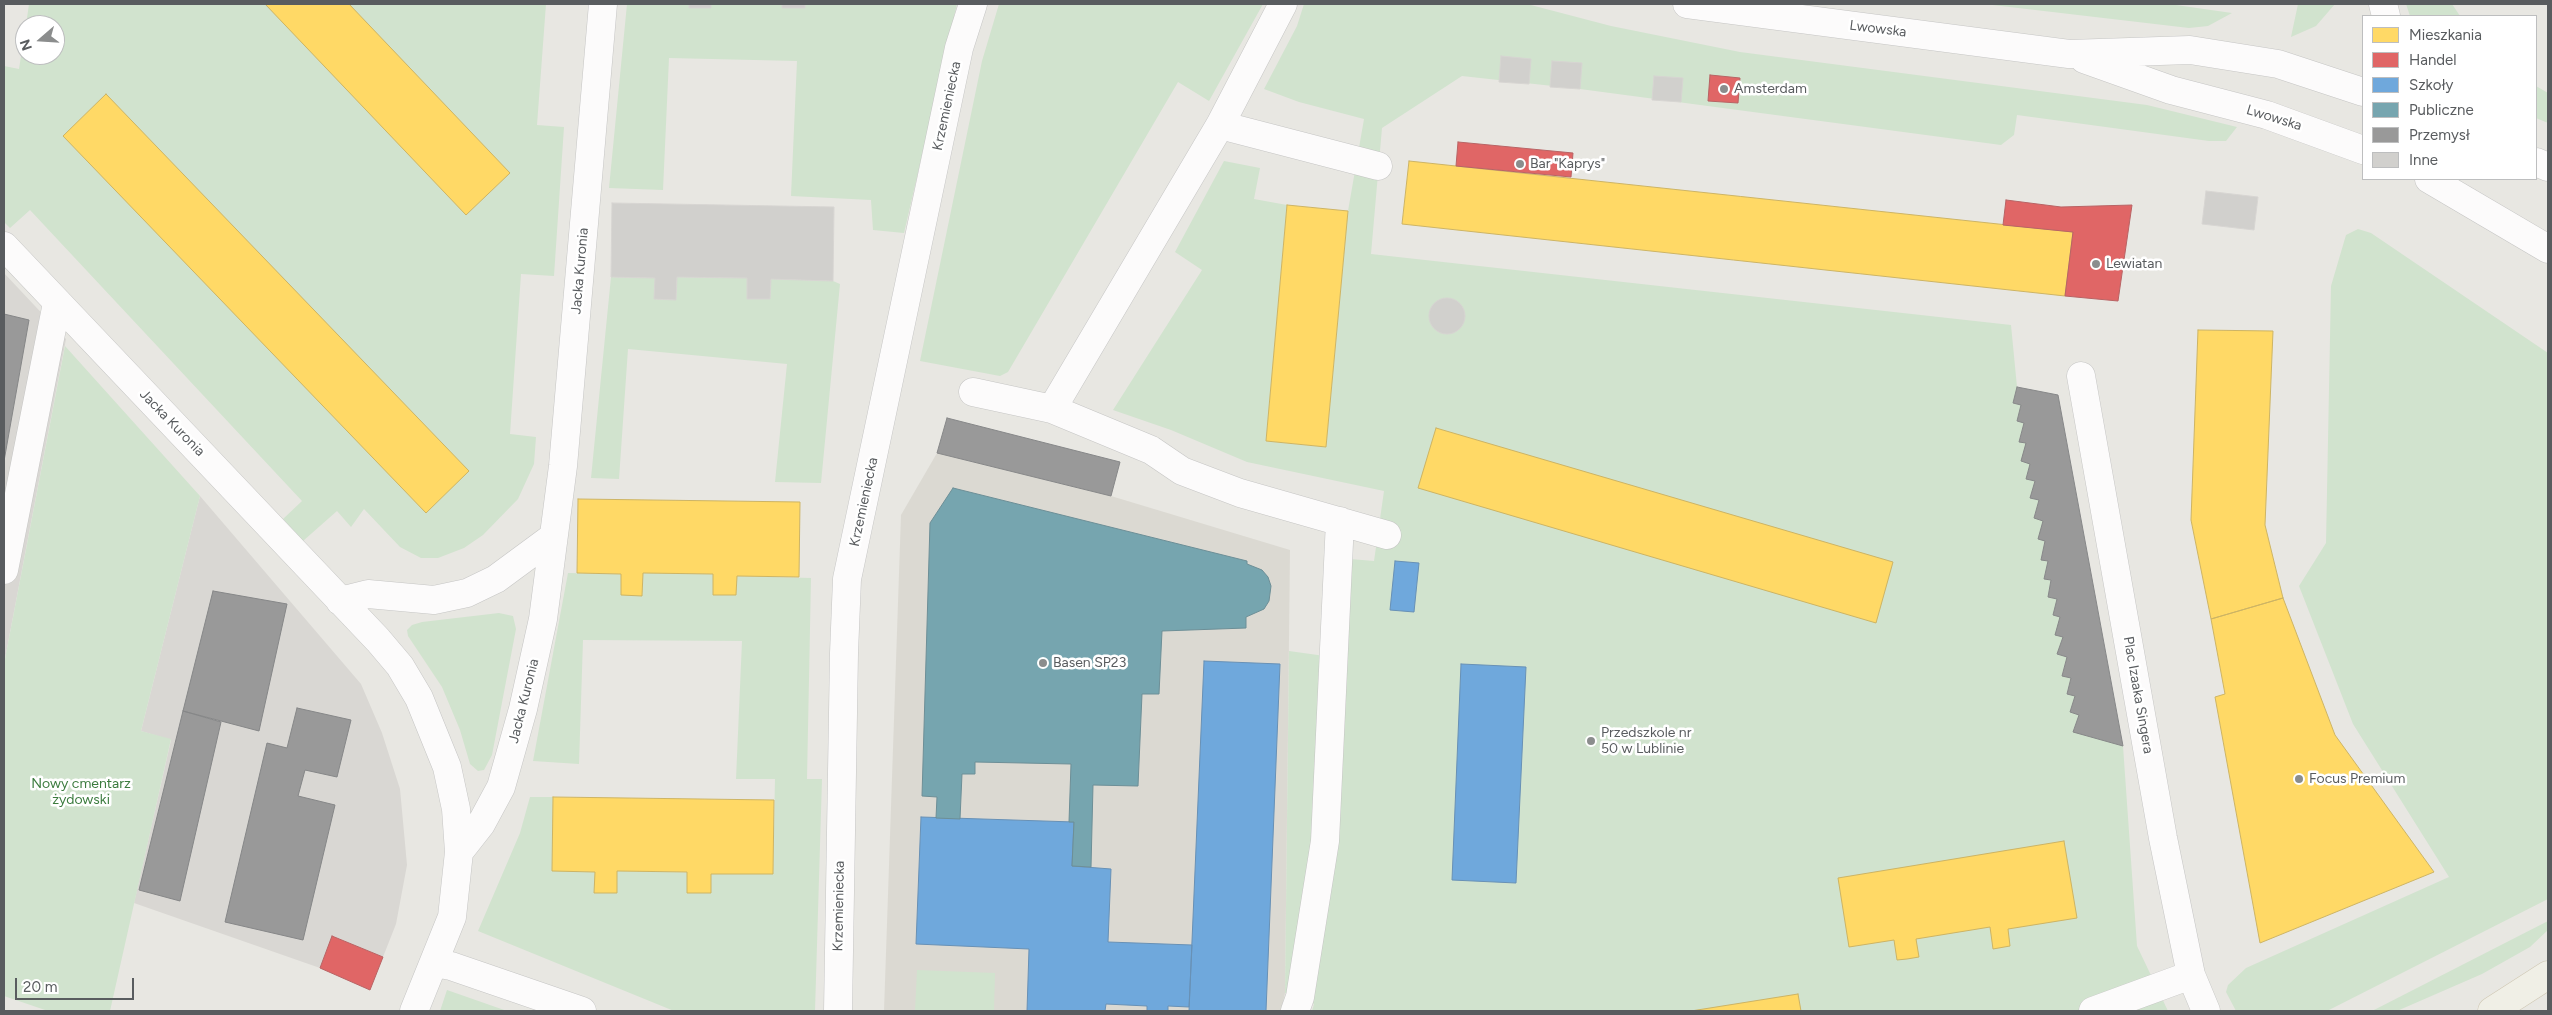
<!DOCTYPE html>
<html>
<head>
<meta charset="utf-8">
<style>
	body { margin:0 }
	#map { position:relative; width:2552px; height:1015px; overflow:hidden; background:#e8e7e2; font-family:Figtree,sans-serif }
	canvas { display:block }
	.frame { position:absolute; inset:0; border:5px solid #595c5f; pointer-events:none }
	.legend { position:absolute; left:2362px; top:15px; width:175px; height:165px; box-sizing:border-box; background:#fff; border:1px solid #bdbebf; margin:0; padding:6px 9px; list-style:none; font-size:15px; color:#595c5f }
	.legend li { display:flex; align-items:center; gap:10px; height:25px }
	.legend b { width:25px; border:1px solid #bdbebf }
	.north { position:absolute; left:15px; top:15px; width:50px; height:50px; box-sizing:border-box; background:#fff; border:1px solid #bdbebf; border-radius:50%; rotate:251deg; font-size:14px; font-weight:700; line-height:20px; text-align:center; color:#595c5f }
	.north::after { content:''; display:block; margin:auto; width:18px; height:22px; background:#8b8d8d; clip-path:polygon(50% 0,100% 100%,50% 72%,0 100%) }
	.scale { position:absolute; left:15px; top:978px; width:119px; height:22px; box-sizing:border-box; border:2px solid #595c5f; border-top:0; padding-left:6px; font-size:15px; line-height:18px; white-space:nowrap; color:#595c5f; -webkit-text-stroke:4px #fff; paint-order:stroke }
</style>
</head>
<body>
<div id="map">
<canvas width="2552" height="1015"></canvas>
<div class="frame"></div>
<ul class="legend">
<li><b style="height:14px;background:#ffd966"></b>Mieszkania</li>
<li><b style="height:14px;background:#e06666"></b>Handel</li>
<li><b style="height:14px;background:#6fa8dc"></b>Szkoły</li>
<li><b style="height:14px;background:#76a5af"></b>Publiczne</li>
<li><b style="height:14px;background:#999"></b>Przemysł</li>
<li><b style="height:14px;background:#d1d0cd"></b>Inne</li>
</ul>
<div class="north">N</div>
<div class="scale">20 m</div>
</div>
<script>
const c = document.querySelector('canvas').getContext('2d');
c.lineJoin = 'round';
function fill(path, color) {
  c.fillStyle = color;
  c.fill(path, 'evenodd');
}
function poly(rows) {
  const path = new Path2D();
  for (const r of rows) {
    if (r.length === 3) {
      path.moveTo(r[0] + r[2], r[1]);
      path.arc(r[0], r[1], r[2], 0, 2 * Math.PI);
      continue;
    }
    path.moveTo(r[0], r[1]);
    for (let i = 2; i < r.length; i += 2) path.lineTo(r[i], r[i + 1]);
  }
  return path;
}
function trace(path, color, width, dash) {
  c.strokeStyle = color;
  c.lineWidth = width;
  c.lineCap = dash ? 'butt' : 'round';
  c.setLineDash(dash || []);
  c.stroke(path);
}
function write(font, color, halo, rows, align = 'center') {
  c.font = font + ' Figtree,sans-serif';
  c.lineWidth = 5;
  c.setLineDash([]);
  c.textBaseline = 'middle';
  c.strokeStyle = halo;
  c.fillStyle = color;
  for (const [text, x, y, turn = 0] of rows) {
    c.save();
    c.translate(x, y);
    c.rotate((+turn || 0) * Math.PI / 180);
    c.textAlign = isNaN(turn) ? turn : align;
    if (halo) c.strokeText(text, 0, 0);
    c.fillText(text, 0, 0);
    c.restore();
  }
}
fill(poly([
	[4,273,66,339,4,664],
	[200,496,361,684,382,733,400,789,407,865,396,924,383,957,333,936,320,968,134,903,171,740,141,731]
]), '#d9d7d3');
fill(poly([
	[937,453,1111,496,1290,550,1285,993,1281,1011,884,1011,901,515]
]), '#dbd9d2');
fill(poly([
	[29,4,546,4,537,125,564,127,554,276,521,274,510,434,536,437,534,464,518,499,483,535,464,548,438,558,421,558,400,547,364,509,351,527,337,511,303,541,283,519,302,501,30,210,10,228,4,222,4,66,19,69,25,30,25,55,55,55,55,25,26,25],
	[627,4,957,4,904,233,873,230,871,200,791,196,797,61,669,58,663,190,609,188],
	[999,4,1263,4,1209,101,1178,82,1008,372,1000,376,920,361,982,61],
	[1304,4,1527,4,1611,26,1740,52,2147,105,2237,127,2226,141,2209,141,2017,115,2014,135,2001,145,1580,89,1462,76,1382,128,1371,254,2011,325,2017,387,2013,403,2021,405,2017,421,2024,423,2019,441,2026,443,2030,464,2026,479,2035,481,2030,498,2039,500,2034,517,2043,521,2045,541,2041,559,2048,561,2044,579,2051,580,2048,597,2057,599,2053,615,2060,617,2056,635,2063,637,2057,654,2067,657,2062,675,2071,678,2067,693,2075,696,2070,712,2079,715,2073,731,2123,746,2137,946,2168,1011,1312,1011,1314,1004,1300,997,1285,993,1289,651,1332,657,1338,558,1374,561,1384,491,1247,462,1171,430,1113,410,1202,270,1175,252,1224,161,1260,168,1254,199,1287,205,1266,441,1326,447,1348,211,1364,119,1299,102,1264,89,1297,26],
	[1984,4,2169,4,2232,13,2208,26,2189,28],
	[2298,4,2335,4,2316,26,2291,37],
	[2406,4,2452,4,2460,16,2410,16],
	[2536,86,2548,93,2548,123,2536,118],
	[2358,229,2371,233,2548,353,2548,899,2327,1011,2236,1011,2226,992,2228,985,2246,968,2449,877,2353,724,2299,586,2326,543,2331,286,2346,235],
	[611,277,655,278,655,299,676,300,677,277,747,278,747,299,770,299,771,279,833,281,840,284,821,483,775,482,787,364,628,349,619,479,591,478],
	[65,346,200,496,141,731,171,739,110,1011,48,1011,4,996,4,664],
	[568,573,621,574,621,595,642,595,643,573,713,574,713,595,736,595,737,576,811,578,807,779,822,779,815,1011,674,1011,478,931,520,833,530,797,553,797,552,870,595,872,595,893,617,893,617,871,773,874,775,779,736,779,742,641,583,640,579,764,533,761],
	[499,613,513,616,516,629,492,755,484,770,478,771,470,764,460,730,442,687,408,636,407,630,412,625,422,622],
	[2548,921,2548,930,2530,947,2482,974,2397,1011,2372,1011],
	[917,970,995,973,994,1011,915,1011],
	[447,990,507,1011,440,1011]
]), '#d1e3ce');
const homes = poly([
	[265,4,349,4,510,173,466,215,265,4],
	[106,94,469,471,426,513,63,136,106,94],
	[1409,161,2073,232,2065,296,1402,224,1409,161],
	[1287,205,1348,211,1326,447,1266,441,1287,205],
	[2198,330,2273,331,2265,525,2283,598,2211,619,2191,520,2198,330],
	[1436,428,1893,562,1876,623,1418,488,1436,428],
	[578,499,800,502,799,577,737,576,736,595,713,595,713,574,643,573,642,596,621,595,621,574,577,573,578,499],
	[2283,598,2335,735,2434,872,2260,943,2215,697,2225,694,2211,619,2283,598],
	[553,797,774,800,773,874,711,874,711,893,687,893,687,872,617,871,617,893,594,893,595,872,552,871,553,797],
	[2064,841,2077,918,2008,929,2010,946,1993,949,1990,927,1916,939,1919,957,1907,959,1897,960,1894,940,1849,947,1838,878,2064,841],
	[1798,994,1801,1011,1691,1011,1798,994]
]);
fill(homes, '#ffd966');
trace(homes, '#cdb464', 1);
const shops = poly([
	[1710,75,1740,78,1738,103,1708,101,1710,75],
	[1458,142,1573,153,1571,177,1456,166,1458,142],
	[2006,200,2061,207,2132,205,2118,301,2065,296,2073,232,2003,225,2006,200],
	[332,936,383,957,370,990,320,968,332,936]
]);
fill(shops, '#e06666');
trace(shops, '#b86364', 1);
const schools = poly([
	[1395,561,1419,563,1414,612,1390,610,1395,561],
	[1204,661,1280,664,1266,1011,1189,1011,1204,661],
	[1461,664,1526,667,1516,883,1452,880,1461,664],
	[921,817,1074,822,1072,866,1111,869,1108,942,1192,945,1189,1007,1168,1006,1168,1011,1147,1011,1147,1006,1106,1004,1105,1011,1027,1011,1029,949,916,944,921,817]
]);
fill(schools, '#6fa8dc');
trace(schools, '#6891b6', 1);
const public = poly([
	[953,488,1247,561,1247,564,1262,570,1268,577,1271,586,1269,601,1264,609,1246,617,1246,628,1162,631,1159,694,1142,694,1138,786,1093,785,1091,867,1072,866,1074,822,1069,822,1071,764,975,762,975,774,962,774,960,819,936,818,937,797,922,796,930,523,953,488]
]);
fill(public, '#76a5af');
trace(public, '#6d8f97', 1);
const industry = poly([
	[4,314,29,320,4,461,4,314],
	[2017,387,2058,395,2123,746,2073,732,2079,715,2070,712,2075,696,2067,694,2071,678,2062,676,2067,657,2057,654,2063,637,2055,635,2060,617,2053,615,2057,599,2048,597,2051,580,2044,579,2048,561,2041,560,2045,541,2038,539,2043,521,2034,518,2039,500,2030,498,2035,481,2026,479,2030,464,2021,461,2026,443,2019,442,2024,423,2017,421,2021,405,2013,403,2017,387],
	[947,418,1120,462,1111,496,937,453,947,418],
	[213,591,287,604,259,731,183,711,213,591],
	[297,708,351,720,337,777,305,770,298,796,335,805,303,940,225,922,267,743,287,748,297,708],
	[183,711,221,722,180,901,139,890,183,711]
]);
fill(industry, '#999');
trace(industry, '#868788', 1);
const building = poly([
	[689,4,711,4,711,8,689,8,689,4],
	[782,4,805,4,805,8,782,8,782,4],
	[1501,56,1531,59,1529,84,1499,82,1501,56],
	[1552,61,1582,63,1580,89,1550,87,1552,61],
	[1654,76,1683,78,1681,102,1652,100,1654,76],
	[2206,191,2258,197,2254,230,2202,224,2206,191],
	[612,203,834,207,833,281,771,279,770,299,747,299,747,278,677,277,676,300,654,299,655,278,611,277,612,203],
	[1447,316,18]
]);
fill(building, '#d1d0cd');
trace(building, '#d7d5d2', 1);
const minor = poly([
	[1687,4,2069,54,2190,50,2278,64,2363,92],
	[2383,4,2386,16],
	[2084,59,2171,90,2267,115,2363,150],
	[1220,125,1378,166],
	[2536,162,2548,167],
	[2429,179,2548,249],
	[4,246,378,640,400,666,419,698,447,767,456,809,459,852,452,917,414,1011],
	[2081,376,2163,838,2191,975,2206,1011],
	[973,392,1052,409,1151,450,1182,471,1240,493,1387,535],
	[1052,409,1220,125,1283,4],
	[4,570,57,303],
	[340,601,368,594,434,600,467,593,496,579,553,537],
	[459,852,481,824,501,787,523,709,543,619,563,466,603,4],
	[435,963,451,966,582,1011],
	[838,1011,844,653,847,579,959,48,973,4],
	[1295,1011,1300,997,1325,841,1340,521],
	[2093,1011,2191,975]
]);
const major = poly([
	[2492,1011,2548,975]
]);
trace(minor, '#c5c5c4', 29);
trace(major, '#cec6b2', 29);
trace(minor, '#fcfbfb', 28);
trace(major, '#f0efe6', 28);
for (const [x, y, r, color] of [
	[1724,89,5,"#8b8d8d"],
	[1520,164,5,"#8b8d8d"],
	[2096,264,5,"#8b8d8d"],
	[1043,663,5,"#8b8d8d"],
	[1591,741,5,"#8b8d8d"],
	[2299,779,5,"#8b8d8d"]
]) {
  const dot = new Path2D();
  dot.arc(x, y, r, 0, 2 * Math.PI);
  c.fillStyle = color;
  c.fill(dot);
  trace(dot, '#fff', 2);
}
write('14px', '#595c5f', '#fff', [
	["Lwowska",1878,29,7],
	["Krzemieniecka",947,106,-78],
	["Lwowska",2274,118,17],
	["Jacka Kuronia",580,271,-85],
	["Jacka Kuronia",172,423,46],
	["Krzemieniecka",864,502,-78],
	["Plac Izaaka Singera",2138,695,80],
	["Jacka Kuronia",524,701,-76],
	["Krzemieniecka",839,906,-89]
]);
write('14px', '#595c5f', '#fff', [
	["Amsterdam",1734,89],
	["Bar \"Kaprys\"",1530,164],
	["Lewiatan",2106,264],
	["Basen SP23",1053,663],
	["Przedszkole nr",1601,733],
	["50 w Lublinie",1601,749],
	["Focus Premium",2309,779]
], 'left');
write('14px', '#3b7b3e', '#fff', [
	["Nowy cmentarz",81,784],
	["żydowski",81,800]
]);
</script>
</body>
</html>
